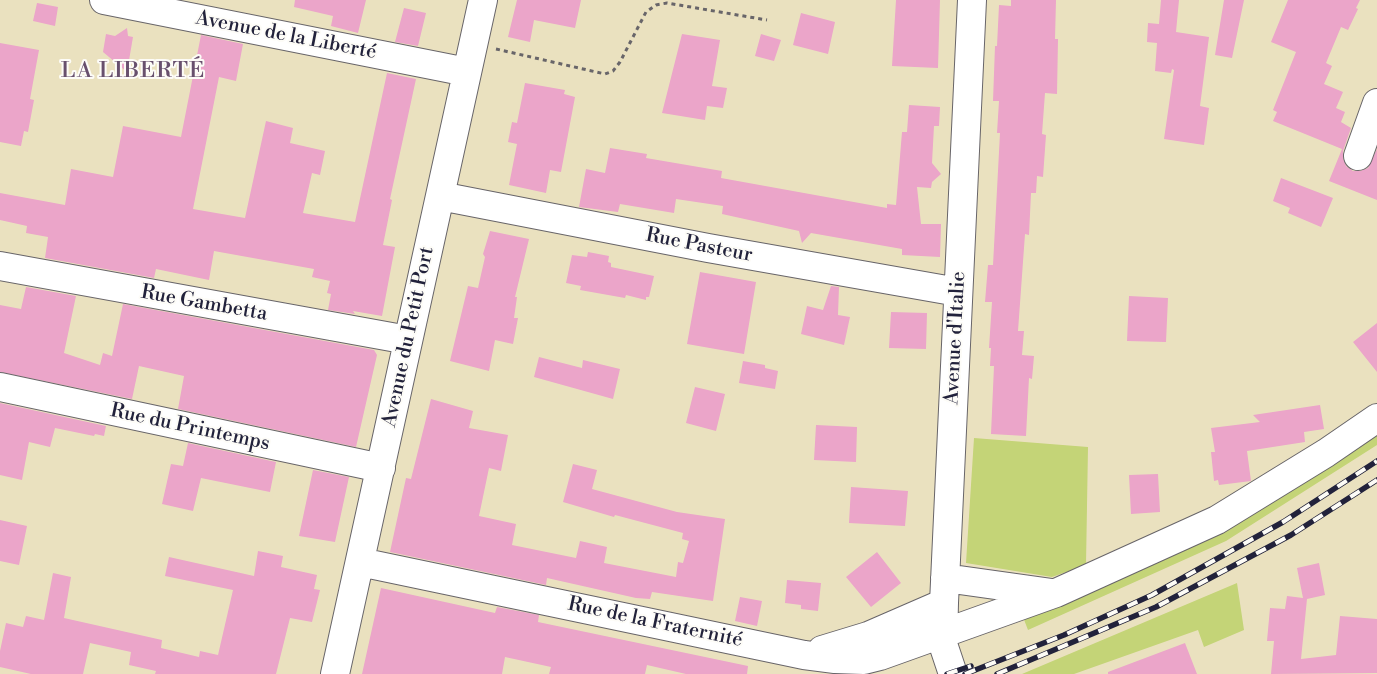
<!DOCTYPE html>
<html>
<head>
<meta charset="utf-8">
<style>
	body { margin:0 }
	canvas { display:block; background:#eae1bf }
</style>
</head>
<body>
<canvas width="1377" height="674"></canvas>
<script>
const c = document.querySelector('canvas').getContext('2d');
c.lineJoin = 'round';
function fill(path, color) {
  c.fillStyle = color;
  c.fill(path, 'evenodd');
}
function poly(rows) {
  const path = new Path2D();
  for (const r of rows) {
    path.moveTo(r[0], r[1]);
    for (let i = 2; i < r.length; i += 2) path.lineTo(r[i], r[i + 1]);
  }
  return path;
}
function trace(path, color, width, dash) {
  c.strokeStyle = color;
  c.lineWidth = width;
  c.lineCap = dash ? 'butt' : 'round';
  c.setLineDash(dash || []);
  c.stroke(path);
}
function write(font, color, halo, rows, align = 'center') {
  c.font = font + ' "Libre Bodoni",serif';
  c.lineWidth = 4;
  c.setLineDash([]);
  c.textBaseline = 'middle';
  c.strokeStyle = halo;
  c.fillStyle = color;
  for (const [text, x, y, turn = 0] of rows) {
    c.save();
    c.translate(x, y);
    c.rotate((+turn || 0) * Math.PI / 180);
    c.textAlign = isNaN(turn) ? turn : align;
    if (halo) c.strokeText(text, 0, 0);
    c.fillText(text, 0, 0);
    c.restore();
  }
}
fill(poly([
	[1377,426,1377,445,1226,541,1028,630,1023,617],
	[974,438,1088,447,1086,565,1052,577,966,563],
	[1237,583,1244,630,1204,647,1198,630,1074,674,1022,674]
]), '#c4d477');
fill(poly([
	[295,0,366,0,358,33,331,26,333,16,294,7],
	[517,0,581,0,575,28,534,20,530,42,508,37],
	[896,0,940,0,938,68,892,66],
	[1011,0,1056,0,1055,39,1058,39,1057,94,1045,93,1042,134,1046,135,1043,177,1037,176,1036,193,1031,193,1029,235,1025,234,1018,331,1024,331,1022,355,1034,356,1032,379,1029,378,1026,436,991,434,994,366,990,366,991,348,989,348,992,302,985,302,988,265,993,265,1000,133,997,133,999,101,993,101,995,46,997,46,999,5,1011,6],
	[1161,0,1179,0,1176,32,1209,37,1200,106,1209,108,1204,145,1164,139,1174,70,1172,69,1171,73,1155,71,1157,43,1147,42,1148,23,1159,24],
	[1224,0,1244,0,1232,58,1215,55],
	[1288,0,1360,0,1356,8,1358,9,1348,30,1341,27,1326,63,1332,66,1324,84,1343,92,1336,108,1345,112,1341,122,1351,128,1343,151,1343,158,1346,166,1353,171,1360,171,1368,168,1377,149,1377,200,1329,181,1342,149,1273,121,1277,112,1273,110,1296,52,1271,42],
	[37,3,58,7,55,26,33,21],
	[404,8,426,13,418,46,395,42],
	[801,13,835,22,828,54,793,45],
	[127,28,128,36,133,37,127,72,103,52,106,34,115,36],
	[682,34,720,40,712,86,727,88,723,108,707,106,705,120,662,113],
	[761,34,781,40,774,61,755,56],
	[201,35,243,44,236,81,219,77,193,209,245,218,266,121,293,128,290,143,325,151,320,175,312,173,303,213,355,222,387,73,416,79,390,199,392,200,383,245,395,247,382,316,353,311,355,314,328,310,331,294,327,293,330,281,312,277,314,269,214,251,209,280,156,269,154,278,45,258,48,237,26,233,27,226,0,220,0,193,65,205,71,169,113,177,123,126,181,137],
	[0,43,39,50,30,99,34,100,28,132,24,131,21,146,0,142],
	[525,83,565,90,564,94,575,97,561,172,550,170,546,193,509,185,517,144,508,142,512,122,517,123],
	[909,105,940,107,939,126,934,126,932,163,941,174,932,182,931,188,917,187,921,224,941,224,940,257,902,255,902,249,811,233,802,243,799,231,722,214,723,206,676,199,674,213,620,204,618,212,579,207,586,169,605,173,610,148,647,154,646,158,722,171,721,178,887,208,887,204,896,205,902,132,907,132],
	[1281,178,1333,198,1321,227,1288,213,1290,208,1273,201],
	[490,231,529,239,515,297,517,297,514,318,518,318,513,344,495,340,489,371,450,361,468,286,478,288,485,257,483,254],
	[588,252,609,256,608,262,611,263,611,267,654,276,649,297,646,297,646,300,626,295,625,298,580,290,581,286,566,283,572,255,587,257],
	[700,272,756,282,744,354,687,344],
	[831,286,839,287,838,315,850,317,844,345,801,334,807,306,823,310],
	[26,287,76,296,64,353,100,365,103,353,112,356,123,304,374,350,377,355,356,447,178,409,184,376,139,366,132,399,0,372,0,305,21,309],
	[1129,296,1168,298,1166,342,1127,341],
	[891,312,927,313,926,349,889,348],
	[1377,323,1377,372,1353,342],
	[539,357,582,368,583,360,620,369,613,399,534,377],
	[743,361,765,365,765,368,778,371,775,389,739,383],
	[695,387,725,394,716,431,686,423],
	[431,399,473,411,469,428,508,435,501,471,489,468,479,516,516,524,512,545,576,558,580,541,607,547,604,563,676,577,678,562,683,563,689,541,682,539,683,533,615,515,614,517,563,502,573,464,597,470,592,489,677,512,725,519,713,601,652,592,650,599,636,598,547,578,546,585,390,552,406,478,411,479],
	[0,403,106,426,104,436,95,434,94,436,55,428,50,447,29,442,22,480,0,475],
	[1320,405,1324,429,1304,432,1305,442,1247,451,1251,481,1219,485,1218,480,1214,481,1211,452,1215,452,1211,428,1260,422,1253,415],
	[816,425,857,427,856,462,814,460],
	[188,443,276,462,270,492,201,478,193,511,162,504,171,464,183,466],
	[313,470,349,477,335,542,299,536],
	[1158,474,1160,512,1131,514,1129,475],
	[851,487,908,491,905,526,849,523],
	[0,520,27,526,19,565,0,561],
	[258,551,283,556,281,567,317,575,314,589,320,590,312,622,290,618,276,674,155,674,156,671,129,665,131,652,90,643,83,674,31,674,0,667,0,651,6,623,23,627,26,616,44,620,53,573,71,577,64,618,162,640,161,648,199,657,200,651,218,655,233,590,165,576,169,557,254,576],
	[877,552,901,583,871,607,846,577],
	[1319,563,1325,595,1307,599,1301,659,1336,655,1340,616,1377,619,1377,673,1271,674,1274,641,1267,641,1270,608,1285,609,1287,596,1303,598,1297,568],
	[787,580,821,583,818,611,801,609,801,605,785,603],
	[381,588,495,613,497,607,539,615,538,622,748,666,747,674,686,674,647,665,645,674,549,674,551,667,505,657,502,674,362,674],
	[740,597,762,601,757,626,735,621],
	[1185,643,1197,674,1108,674,1108,672]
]), '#eba5c9');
const minor = poly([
	[104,0,467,72],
	[1358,156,1377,103],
	[440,196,708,248,958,292],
	[0,266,408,340],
	[0,387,381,468],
	[360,562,804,655,835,659,864,660,880,656,1056,593,1217,520,1326,453,1377,418],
	[945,578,1052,593],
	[822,650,868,636,944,603],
	[335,674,483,0],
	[953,674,943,644,944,603,972,0]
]);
trace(minor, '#686569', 30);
trace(poly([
	[496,49,605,74,613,71,620,62,646,12,656,5,667,3,767,20]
]), '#686569', 3, [4, 4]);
trace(minor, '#fff', 28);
const rail = poly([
	[947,674,971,666],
	[965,674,1064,635,1152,595,1283,522,1377,461],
	[997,674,1156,607,1291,535,1377,480]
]);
trace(rail, '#22223b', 5.5);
trace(rail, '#fdfcf7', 4, [11]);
write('20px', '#22223b', '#fdfcf7', [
	["Avenue de la Liberté",286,36,11],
	["Rue Pasteur",699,246,11],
	["Rue Gambetta",204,304,10],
	["Avenue du Petit Port",409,337,-78],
	["Avenue d'Italie",956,338,-87],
	["Rue du Printemps",190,428,12],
	["Rue de la Fraternité",655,623,12]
]);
c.letterSpacing = '1px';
write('22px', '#68506d', '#fdfcf7', [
	["LA LIBERTÉ",133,72]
]);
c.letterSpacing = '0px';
</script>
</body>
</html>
